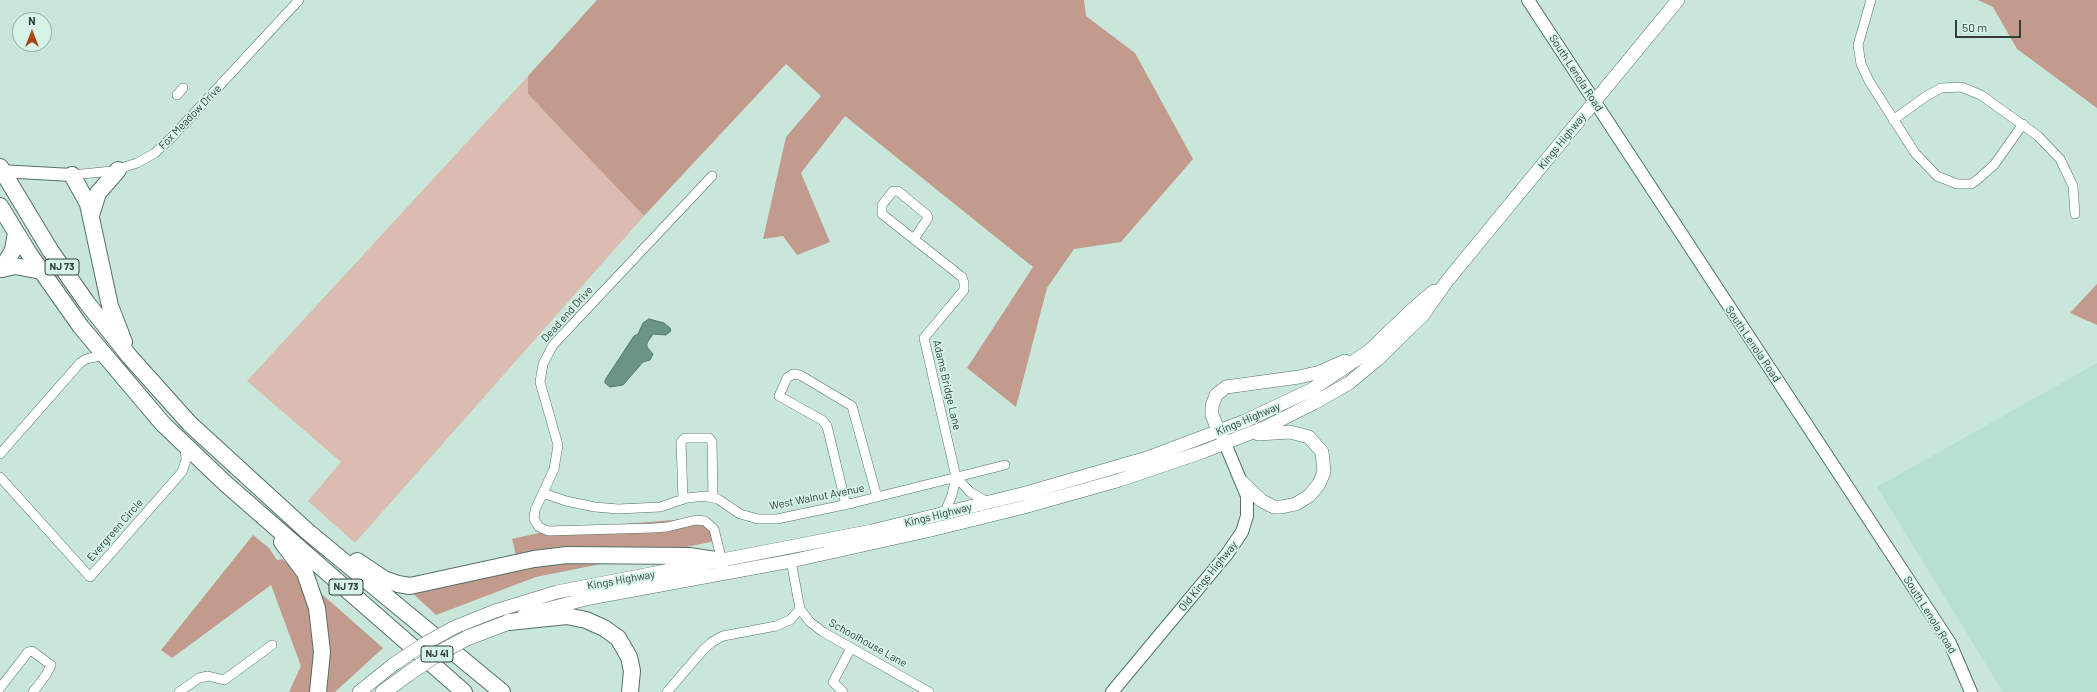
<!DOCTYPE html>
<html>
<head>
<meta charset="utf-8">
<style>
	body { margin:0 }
	#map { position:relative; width:2097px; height:692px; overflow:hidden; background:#c8e7da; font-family:Barlow,sans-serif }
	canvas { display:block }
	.north { position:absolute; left:12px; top:12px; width:40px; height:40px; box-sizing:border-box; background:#d5f4e7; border:1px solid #93aba1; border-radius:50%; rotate:0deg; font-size:11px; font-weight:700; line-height:16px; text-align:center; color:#313e39 }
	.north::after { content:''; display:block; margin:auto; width:14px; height:18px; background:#ab451b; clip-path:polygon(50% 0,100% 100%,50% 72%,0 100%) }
	.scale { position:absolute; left:1955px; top:20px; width:66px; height:18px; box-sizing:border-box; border:2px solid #313e39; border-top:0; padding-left:5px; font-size:12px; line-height:14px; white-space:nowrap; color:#313e39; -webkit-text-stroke:3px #d5f4e7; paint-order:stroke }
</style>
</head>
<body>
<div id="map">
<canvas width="2097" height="692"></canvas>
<div class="north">N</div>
<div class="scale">50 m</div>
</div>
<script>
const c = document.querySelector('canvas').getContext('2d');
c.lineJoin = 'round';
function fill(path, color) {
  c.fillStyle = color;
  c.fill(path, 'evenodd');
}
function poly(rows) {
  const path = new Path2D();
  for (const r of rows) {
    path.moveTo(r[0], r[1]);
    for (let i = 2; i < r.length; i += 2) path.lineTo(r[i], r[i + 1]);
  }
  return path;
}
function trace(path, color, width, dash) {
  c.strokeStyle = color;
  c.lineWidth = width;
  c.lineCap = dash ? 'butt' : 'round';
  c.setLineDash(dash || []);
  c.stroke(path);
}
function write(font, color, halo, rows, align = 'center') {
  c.font = font + ' Barlow,sans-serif';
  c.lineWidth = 3.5;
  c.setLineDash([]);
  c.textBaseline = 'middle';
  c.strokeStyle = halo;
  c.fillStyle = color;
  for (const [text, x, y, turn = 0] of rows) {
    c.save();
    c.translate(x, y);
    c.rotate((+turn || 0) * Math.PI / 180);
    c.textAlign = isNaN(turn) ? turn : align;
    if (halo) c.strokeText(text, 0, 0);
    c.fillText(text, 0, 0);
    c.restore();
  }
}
fill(poly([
	[2097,363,2097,692,2003,692,1877,487]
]), '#b8e0cf');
fill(poly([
	[528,76,529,94,644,216,355,543,308,501,341,462,247,381]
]), '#dabcb1');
fill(poly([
	[597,0,1084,0,1086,16,1135,53,1193,159,1121,242,1074,249,1047,288,1016,407,967,368,1033,267,845,116,801,173,830,242,797,255,783,236,763,239,786,137,821,96,786,64,644,216,528,94,528,76],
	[1978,0,2097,0,2097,108,2017,49,1993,7],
	[2097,284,2097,325,2070,313],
	[697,518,715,531,716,541,536,577,436,615,408,589,518,564,512,539,552,530],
	[253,535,269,548,277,560,282,559,383,648,335,692,289,692,301,666,271,585,172,658,161,650]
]), '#c39b8d');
const water = poly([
	[649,319,664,323,670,328,671,331,666,335,653,334,647,343,647,347,653,354,650,360,643,362,623,385,610,387,605,383,605,380,634,336,638,334,643,323,649,319]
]);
fill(water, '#6a9483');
trace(water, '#597a6d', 1);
const minor = poly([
	[1871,0,1858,45,1861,64,1869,81,1915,153,1937,176,1957,184,1971,184,1977,180,1994,165,2023,124],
	[177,95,183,88],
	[1893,120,1925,97,1941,88,1961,87,1981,95,2038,136,2060,159,2073,186,2075,214],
	[72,175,112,171,137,163,155,153,172,137,299,0],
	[712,176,553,345,543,364,540,382,558,445,554,469,535,510,534,519,539,527,548,531,653,528,667,527,696,520,705,521,714,529,722,561],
	[914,239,928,218,927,215,898,191,893,191,882,205,882,214,962,277,964,283,964,290,924,338,956,477,952,495,944,514],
	[0,454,80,363,86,359,104,355],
	[0,477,90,577,182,472,186,460,185,446],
	[956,477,970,492,989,503],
	[543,493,566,501,595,507,618,509,660,507,687,498,705,496,718,499,740,514,758,519,777,519,853,503,1005,465],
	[683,499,681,442,685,438,709,438,712,442,713,498],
	[846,505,827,426,822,420,779,396,787,378,793,374,800,375,852,406,877,497],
	[800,609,810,622,823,632,929,692],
	[0,688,28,652,32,651,51,665,46,675,33,692],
	[179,692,199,678,208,676,224,680,272,645],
	[667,692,704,649,712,642,723,636,776,626,790,620,800,609,791,561],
	[843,692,833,682,851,648]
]);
const tertiary = poly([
	[1528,0,1950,643,1971,692],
	[0,171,72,175],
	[1112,692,1227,554,1242,532,1247,516,1247,496,1221,434]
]);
const secondary = poly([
	[1219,432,1212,415,1212,406,1216,395,1226,387,1299,377,1320,372,1345,361],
	[1242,482,1262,501,1274,507,1281,507,1296,504,1309,496,1319,484,1324,472,1322,452,1309,437,1290,432,1258,434],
	[523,616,543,610,590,598,791,561,931,530,1024,507,1120,480,1202,452,1266,427,1314,403,1349,383,1378,359,1423,315,1447,281,1678,0],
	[455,627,495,611,557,592,872,531,1026,493,1147,458,1245,421,1311,390,1369,351,1414,308,1434,291],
	[359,692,394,664]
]);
const primary = poly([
	[467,638,509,622],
	[383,692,408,674]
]);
const trunk = poly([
	[0,167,50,250,87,303,130,357,190,424,308,532,502,692],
	[72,175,88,204,110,306,124,342],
	[0,206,28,252,81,327,163,424,226,484,464,692],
	[91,215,98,193,118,170],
	[2,269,15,266,41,271],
	[2,269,13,250,16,233],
	[282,542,305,573,317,608,322,652,318,692],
	[357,561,384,579,398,584,410,586,534,559,567,555,689,556,722,561],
	[509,622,567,616,586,620,604,628,618,638,629,657,632,671,630,692]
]);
trace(minor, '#557166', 10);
trace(tertiary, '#557166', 14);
trace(secondary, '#557166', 14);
trace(primary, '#557166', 16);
trace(trunk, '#557166', 18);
trace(minor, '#fff', 9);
trace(tertiary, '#fff', 12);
trace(secondary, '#fff', 13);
trace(primary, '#fff', 15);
trace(trunk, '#fff', 16);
const secondaryBridge = poly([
	[394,664,424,644,455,627]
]);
const primaryBridge = poly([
	[408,674,437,654,467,638]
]);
trace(secondaryBridge, '#557166', 14, []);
trace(primaryBridge, '#557166', 16, []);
trace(secondaryBridge, '#fff', 13);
trace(primaryBridge, '#fff', 15);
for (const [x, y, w] of [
	[62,267,34],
	[346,587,34],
	[437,654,32]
]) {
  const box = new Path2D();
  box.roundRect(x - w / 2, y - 8, w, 16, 3);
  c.fillStyle = '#d5f4e7';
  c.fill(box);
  trace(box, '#313e39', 1);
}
write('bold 10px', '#313e39', null, [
	["NJ 73",62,267],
	["NJ 73",346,587],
	["NJ 41",437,654]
]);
write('11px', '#313e39', '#d5f4e7', [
	["South Lenola Road",1576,73,57],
	["Fox Meadow Drive",190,117,-46],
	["Kings Highway",1562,141,-51],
	["Dead end Drive",567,314,-48],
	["South Lenola Road",1753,344,56],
	["Adams Bridge Lane",947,385,77],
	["Kings Highway",1248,419,-23],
	["West Walnut Avenue",817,497,-11],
	["Kings Highway",938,515,-14],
	["Evergreen Circle",115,530,-49],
	["Old Kings Highway",1208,576,-51],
	["Kings Highway",621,580,-10],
	["South Lenola Road",1930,615,58],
	["Schoolhouse Lane",868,643,29]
]);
</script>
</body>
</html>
